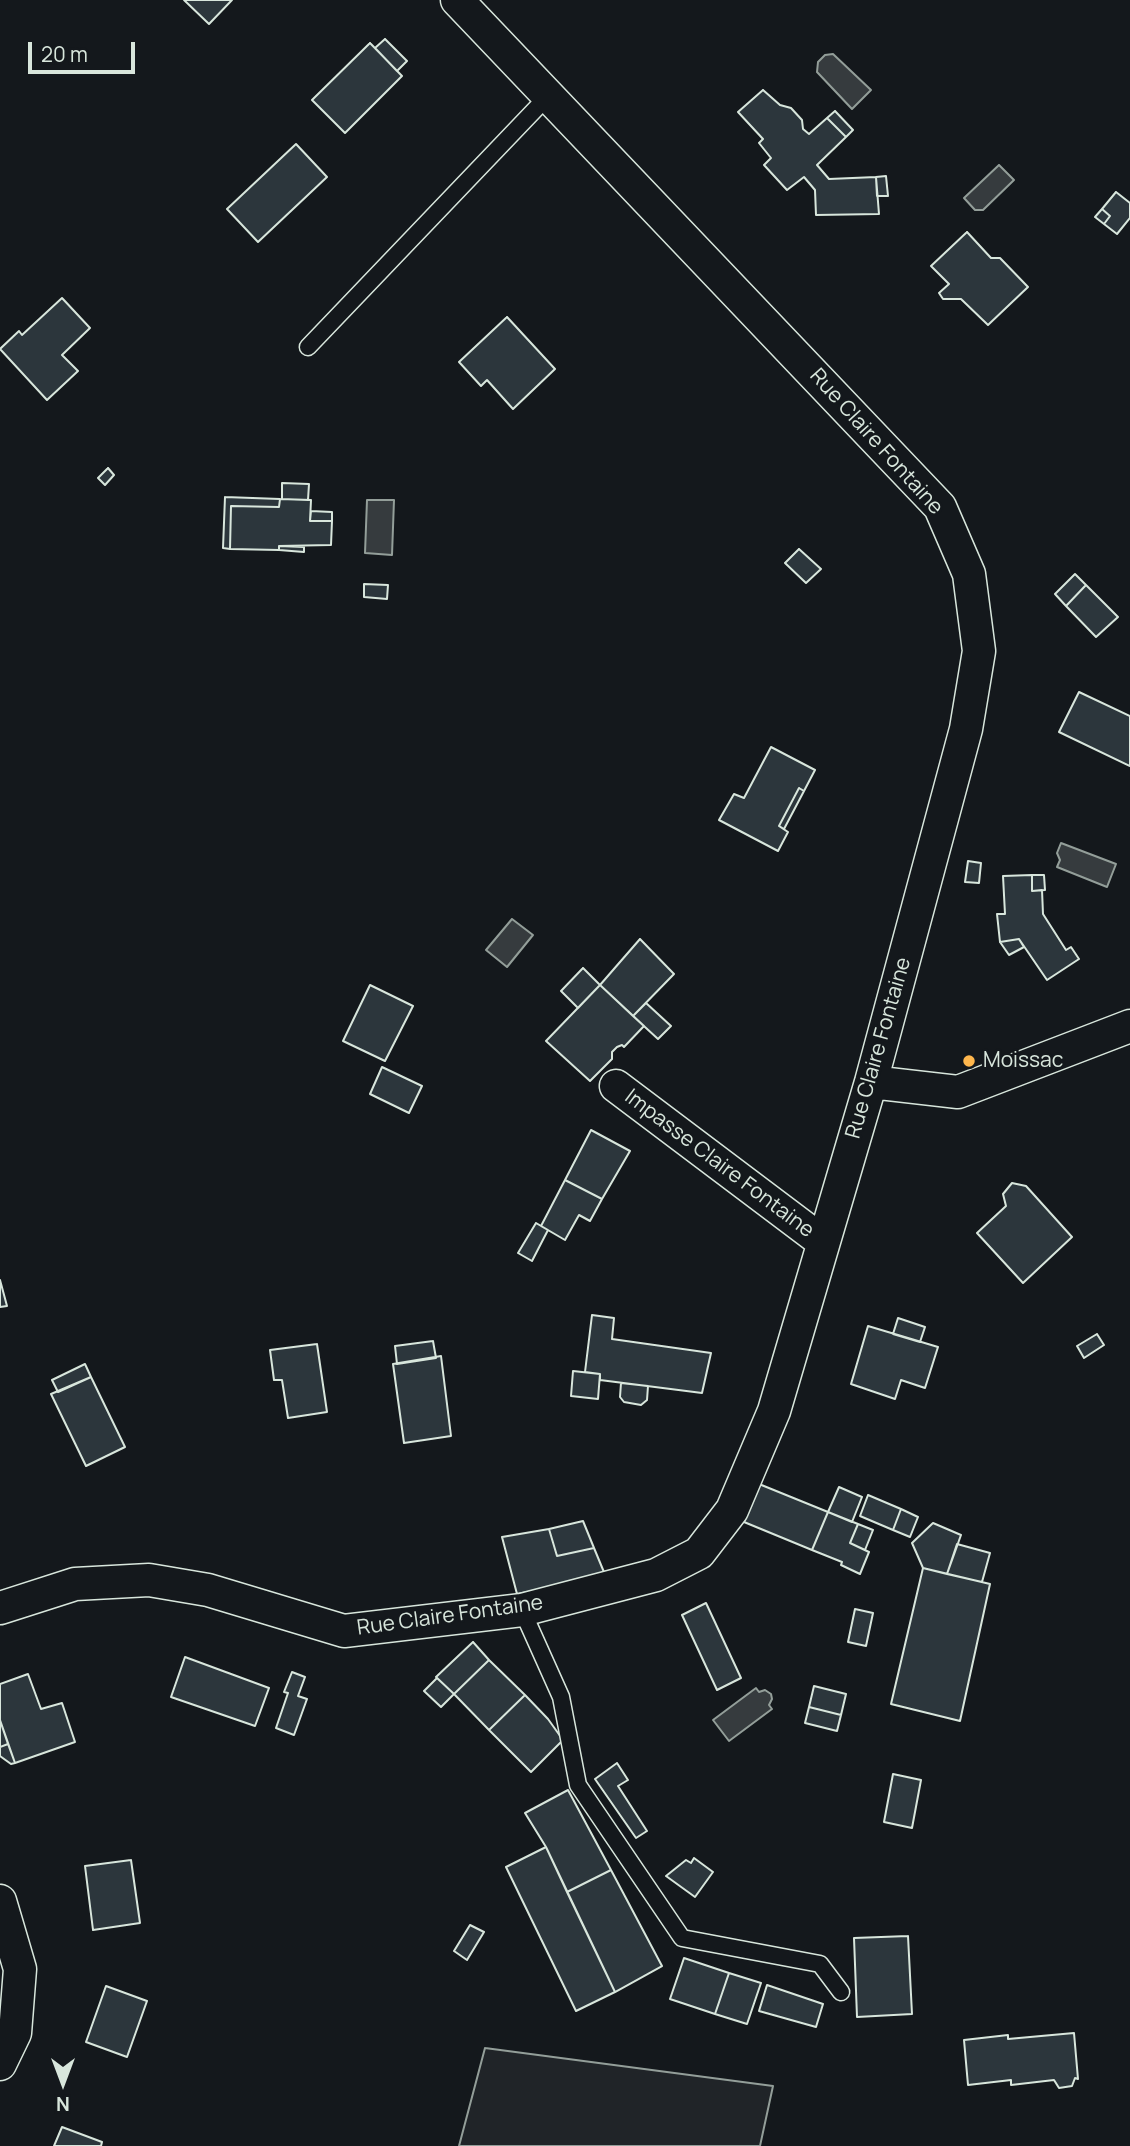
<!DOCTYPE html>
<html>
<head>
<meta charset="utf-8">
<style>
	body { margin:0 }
	#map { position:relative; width:1130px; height:2146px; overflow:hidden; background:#14181c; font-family:Manrope,sans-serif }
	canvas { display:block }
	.north { position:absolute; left:28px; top:2048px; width:70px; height:70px; -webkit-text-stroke:5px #14181c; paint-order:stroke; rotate:180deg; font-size:19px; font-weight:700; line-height:28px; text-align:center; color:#d8e6dc }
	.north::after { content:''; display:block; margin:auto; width:24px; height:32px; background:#d8e6dc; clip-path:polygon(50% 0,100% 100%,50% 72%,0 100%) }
	.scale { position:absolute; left:28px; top:42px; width:107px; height:32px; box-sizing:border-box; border:4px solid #d8e6dc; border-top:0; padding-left:9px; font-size:21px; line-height:24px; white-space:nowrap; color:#d8e6dc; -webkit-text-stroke:5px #14181c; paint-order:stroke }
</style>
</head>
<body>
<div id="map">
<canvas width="1130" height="2146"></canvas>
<div class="north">N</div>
<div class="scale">20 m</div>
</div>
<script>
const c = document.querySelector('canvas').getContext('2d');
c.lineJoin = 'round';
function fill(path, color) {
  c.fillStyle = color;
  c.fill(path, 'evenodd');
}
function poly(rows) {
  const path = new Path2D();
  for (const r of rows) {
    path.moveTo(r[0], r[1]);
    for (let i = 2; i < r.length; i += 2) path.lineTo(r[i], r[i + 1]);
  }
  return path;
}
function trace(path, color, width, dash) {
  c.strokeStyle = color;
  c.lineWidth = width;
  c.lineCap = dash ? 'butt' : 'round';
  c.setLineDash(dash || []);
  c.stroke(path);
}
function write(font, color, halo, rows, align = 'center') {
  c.font = font + ' Manrope,sans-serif';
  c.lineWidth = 5;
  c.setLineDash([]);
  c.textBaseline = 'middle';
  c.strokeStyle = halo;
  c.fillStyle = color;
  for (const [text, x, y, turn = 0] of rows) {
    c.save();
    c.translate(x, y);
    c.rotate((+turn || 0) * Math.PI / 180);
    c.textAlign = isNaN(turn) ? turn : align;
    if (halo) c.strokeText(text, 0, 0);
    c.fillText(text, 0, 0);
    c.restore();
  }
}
const green = poly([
	[485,2048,773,2086,760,2146,459,2146,485,2048]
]);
fill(green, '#202428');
trace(green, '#939e99', 2);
const water = poly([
	[833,54,871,90,852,109,817,72,818,62,825,55,833,54],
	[999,165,1014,180,983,210,975,210,964,198,999,165],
	[367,500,394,500,392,555,365,553,367,500],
	[1061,843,1116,864,1107,887,1057,867,1060,860,1057,853,1061,843],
	[512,919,533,935,507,967,486,950,512,919],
	[756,1688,759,1692,765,1690,771,1694,772,1699,769,1705,772,1709,729,1741,713,1720,756,1688]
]);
fill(water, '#363b3e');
trace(water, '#939e99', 2);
const building = poly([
	[184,0,232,0,209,24,184,0],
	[385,39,407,61,397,71,375,48,385,39],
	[370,43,402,76,345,133,312,100,370,43],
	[763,90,780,105,791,108,802,120,803,129,809,134,827,118,846,137,817,165,829,179,876,177,879,214,816,215,815,190,804,177,787,190,764,165,771,158,759,143,763,139,738,112,763,90],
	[835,111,853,130,846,137,827,118,835,111],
	[296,144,327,177,258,242,227,209,296,144],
	[886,176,888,196,877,196,876,177,886,176],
	[1116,192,1130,203,1130,218,1117,234,1104,224,1110,216,1102,209,1116,192],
	[1102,209,1110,216,1104,224,1095,217,1102,209],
	[967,232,991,258,1000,258,1028,287,988,325,961,299,943,299,939,293,949,284,931,266,967,232],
	[62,298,90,328,62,355,78,371,47,400,0,349,19,331,22,335,62,298],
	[507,317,555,369,513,409,487,380,481,386,459,362,507,317],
	[108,468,114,475,105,485,98,478,108,468],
	[282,483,309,484,308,500,282,499,282,483],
	[225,497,280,499,279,507,231,506,230,549,223,548,225,497],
	[280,499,311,500,310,521,332,521,331,545,279,546,279,550,230,549,231,506,279,507,280,499],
	[311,511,332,512,332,521,310,521,311,511],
	[279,546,304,547,304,552,279,550,279,546],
	[799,549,821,569,806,583,785,563,799,549],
	[1075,574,1086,585,1066,606,1055,594,1075,574],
	[364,584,388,585,387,599,364,597,364,584],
	[1086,585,1118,617,1096,637,1066,606,1086,585],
	[1079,692,1130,716,1130,766,1059,732,1079,692],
	[771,747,815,770,804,791,799,788,779,826,788,832,778,851,719,820,734,794,744,798,771,747],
	[799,788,804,791,784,829,779,826,799,788],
	[968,861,981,863,979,883,965,882,968,861],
	[1032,875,1032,891,1042,890,1043,914,1066,950,1071,947,1079,959,1047,980,1019,939,1000,942,997,914,1005,914,1003,876,1032,875],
	[1032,875,1044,875,1045,890,1032,891,1032,875],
	[640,939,674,974,633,1016,600,985,640,939],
	[1019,939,1024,947,1009,955,1000,942,1019,939],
	[583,968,600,985,578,1008,561,991,583,968],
	[370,985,413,1006,385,1061,343,1041,370,985],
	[600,985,644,1026,624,1047,622,1045,617,1047,612,1052,612,1059,590,1081,546,1041,600,985],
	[646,1003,671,1026,658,1039,633,1016,646,1003],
	[382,1067,422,1086,409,1113,370,1094,382,1067],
	[591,1130,630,1151,602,1199,565,1180,591,1130],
	[565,1180,602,1199,590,1221,579,1215,565,1240,541,1226,565,1180],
	[1012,1183,1026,1186,1072,1237,1023,1283,977,1233,1006,1206,1003,1194,1012,1183],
	[536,1223,548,1230,532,1261,518,1253,536,1223],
	[0,1280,7,1306,0,1307,0,1280],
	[592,1315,614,1318,612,1339,711,1353,702,1393,600,1380,600,1374,585,1372,592,1315],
	[898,1318,925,1327,920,1342,893,1334,898,1318],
	[868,1326,938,1347,925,1388,901,1380,895,1399,851,1384,868,1326],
	[1097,1334,1104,1345,1084,1358,1077,1346,1097,1334],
	[433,1341,436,1358,397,1364,395,1346,433,1341],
	[317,1344,327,1412,288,1418,282,1380,274,1380,270,1350,317,1344],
	[441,1356,451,1436,404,1443,393,1364,441,1356],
	[85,1364,91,1377,58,1392,52,1380,85,1364],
	[573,1371,600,1374,598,1399,571,1396,573,1371],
	[91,1377,125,1447,86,1466,51,1394,91,1377],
	[621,1383,648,1386,647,1400,641,1405,624,1402,620,1397,621,1383],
	[759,1484,828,1512,812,1550,744,1522,759,1484],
	[839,1487,862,1497,852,1522,828,1512,839,1487],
	[868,1495,901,1509,893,1530,860,1516,868,1495],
	[901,1509,918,1517,910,1537,893,1530,901,1509],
	[828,1512,858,1524,850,1543,869,1552,860,1574,841,1565,842,1562,812,1550,828,1512],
	[583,1521,594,1548,557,1556,549,1529,583,1521],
	[933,1523,961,1535,947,1574,923,1568,912,1543,933,1523],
	[858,1524,873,1530,865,1550,850,1543,858,1524],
	[549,1529,557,1556,594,1548,606,1577,517,1594,502,1537,549,1529],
	[957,1544,990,1553,982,1582,947,1574,957,1544],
	[923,1568,990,1584,960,1721,891,1704,923,1568],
	[706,1603,741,1678,717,1690,682,1615,706,1603],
	[855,1609,873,1613,866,1646,848,1642,855,1609],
	[473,1642,489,1660,454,1694,436,1677,473,1642],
	[185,1657,269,1688,255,1726,171,1697,185,1657],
	[489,1660,525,1695,489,1730,454,1694,489,1660],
	[292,1672,305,1677,298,1696,307,1699,294,1735,276,1728,288,1693,284,1692,292,1672],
	[28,1674,41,1709,62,1703,75,1742,15,1763,0,1720,0,1684,28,1674],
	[437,1678,454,1694,441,1707,424,1691,437,1678],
	[814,1686,846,1694,841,1715,809,1707,814,1686],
	[525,1695,548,1719,563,1740,531,1772,489,1730,525,1695],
	[809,1707,841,1715,837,1731,805,1723,809,1707],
	[0,1720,8,1744,0,1747,0,1720],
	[8,1744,15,1763,11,1764,0,1756,0,1747,8,1744],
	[617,1763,628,1780,618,1786,647,1831,636,1838,595,1779,617,1763],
	[893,1774,921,1780,912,1828,884,1822,893,1774],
	[568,1790,611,1870,567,1892,546,1847,525,1813,568,1790],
	[546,1847,615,1992,576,2011,506,1867,546,1847],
	[694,1858,713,1872,695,1897,666,1876,686,1860,691,1863,694,1858],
	[131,1860,140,1923,93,1930,85,1866,131,1860],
	[611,1870,662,1966,615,1992,567,1892,611,1870],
	[470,1925,484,1932,467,1960,454,1951,470,1925],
	[908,1936,912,2014,857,2017,854,1938,908,1936],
	[684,1958,729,1973,715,2014,670,1999,684,1958],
	[729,1973,761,1983,747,2024,715,2014,729,1973],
	[767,1985,823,2004,816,2027,759,2011,767,1985],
	[106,1986,147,2001,127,2057,86,2042,106,1986],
	[1074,2033,1078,2079,1075,2078,1072,2086,1059,2088,1054,2080,1011,2085,1011,2080,968,2085,964,2040,1008,2035,1008,2039,1074,2033],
	[62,2127,102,2142,101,2146,54,2146,62,2127]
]);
fill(building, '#2c363c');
trace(building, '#d8e6dc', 2);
const service = poly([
	[308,347,548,96],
	[522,1610,561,1697,578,1785,682,1938,820,1964,841,1992]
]);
const minor = poly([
	[871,1082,958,1092,1130,1026],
	[616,1086,823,1242],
	[0,1608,75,1584,149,1580,208,1590,344,1631,522,1610,656,1575,699,1553,732,1510,774,1411,871,1082,966,729,979,651,969,574,940,507,457,0],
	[0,1901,20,1969,15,2033,0,2064]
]);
trace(service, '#d8e6dc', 19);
trace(minor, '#d8e6dc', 35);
trace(service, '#14181c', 16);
trace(minor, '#14181c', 32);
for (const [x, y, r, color] of [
	[969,1061,7,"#ffb74d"]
]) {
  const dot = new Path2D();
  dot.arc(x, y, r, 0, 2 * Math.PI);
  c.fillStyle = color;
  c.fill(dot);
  trace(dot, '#14181c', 2.5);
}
write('21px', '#d8e6dc', '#14181c', [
	["Rue Claire Fontaine",876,442,48],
	["Rue Claire Fontaine",879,1048,-74],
	["Impasse Claire Fontaine",719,1164,37],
	["Rue Claire Fontaine",450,1616,-8]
]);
write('21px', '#d8e6dc', '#14181c', [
	["Moissac",983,1061]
], 'left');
</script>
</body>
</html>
